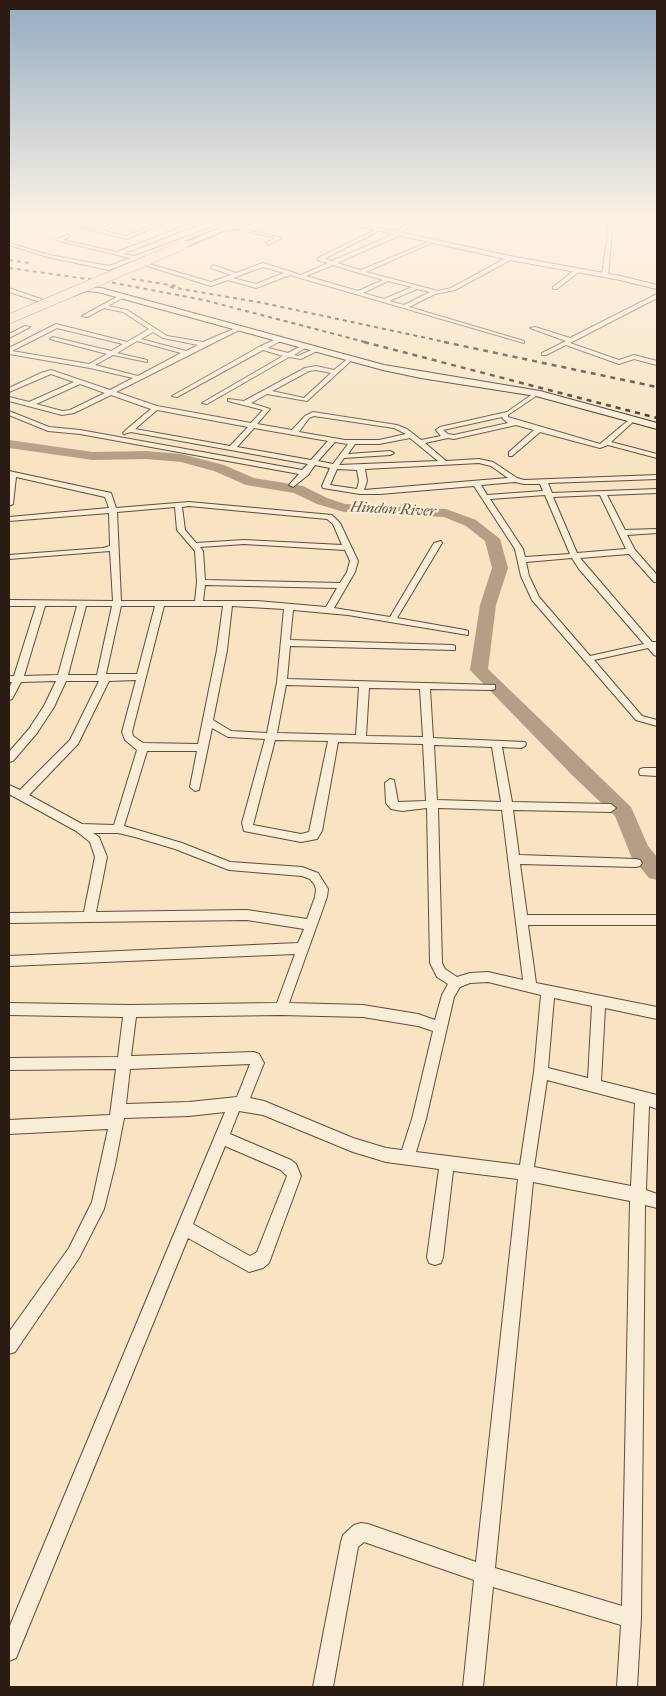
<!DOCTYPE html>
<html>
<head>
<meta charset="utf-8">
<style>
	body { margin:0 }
	#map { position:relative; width:666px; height:1696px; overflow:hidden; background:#f8e3c2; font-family:"IM FELL French Canon",serif }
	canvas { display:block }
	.frame { position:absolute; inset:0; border:10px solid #2c1b13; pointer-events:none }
</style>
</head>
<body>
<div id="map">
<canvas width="666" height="1696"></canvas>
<div class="frame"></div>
</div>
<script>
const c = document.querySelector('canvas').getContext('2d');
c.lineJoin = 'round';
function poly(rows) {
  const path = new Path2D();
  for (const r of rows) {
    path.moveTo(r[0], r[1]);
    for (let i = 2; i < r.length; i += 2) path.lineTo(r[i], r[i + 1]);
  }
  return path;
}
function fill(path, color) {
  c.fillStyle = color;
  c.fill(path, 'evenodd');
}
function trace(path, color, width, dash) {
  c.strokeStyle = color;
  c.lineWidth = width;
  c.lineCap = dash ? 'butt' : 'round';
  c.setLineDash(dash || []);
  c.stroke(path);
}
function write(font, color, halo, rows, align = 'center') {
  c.font = font + ' "IM FELL French Canon",serif';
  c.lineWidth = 4.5;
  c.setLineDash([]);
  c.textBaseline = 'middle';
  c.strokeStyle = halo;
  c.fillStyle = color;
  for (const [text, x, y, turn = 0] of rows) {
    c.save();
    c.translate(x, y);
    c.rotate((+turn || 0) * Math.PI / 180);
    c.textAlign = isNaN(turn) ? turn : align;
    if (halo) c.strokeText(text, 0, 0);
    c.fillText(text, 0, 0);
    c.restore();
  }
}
fill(poly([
	[9,440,93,452,146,451,181,454,224,465,254,478,303,486,327,498,345,504,446,509,476,520,500,539,508,568,496,605,488,669,631,807,648,846,657,857,657,880,649,878,631,856,615,816,572,775,470,670,480,605,492,568,485,541,466,526,444,517,344,512,317,504,294,493,246,485,214,471,181,462,146,459,93,460,9,448,9,440]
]), '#b39f86');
const minor = poly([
	[120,220,127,220,104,231,127,236,163,220,170,220,127,239,70,225,76,222,78,223,76,225,99,230,120,220],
	[194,220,199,220,196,225,123,254,135,256,231,220,238,220,109,270,48,257,9,245,9,243,49,255,109,266,130,258,56,240,68,234,70,236,63,240,117,252,192,223,194,220],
	[250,220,257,220,239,228,282,238,268,245,266,243,275,238,235,229,229,231,227,230,250,220],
	[415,220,421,220,399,233,401,235,337,263,361,270,433,240,433,242,366,272,438,291,451,288,508,257,512,257,512,259,455,290,435,294,409,307,524,341,524,343,290,275,256,288,228,280,211,286,141,264,146,263,211,282,231,275,211,268,213,265,236,273,263,263,301,275,328,263,318,260,318,258,377,229,381,230,324,259,332,261,394,234,393,232,415,220],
	[333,265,359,273,383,280,358,291,306,276,333,265],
	[263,267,284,273,256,284,233,278,263,267],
	[388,281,412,287,384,299,363,293,388,281],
	[417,289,430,292,404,305,389,301,417,289],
	[606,220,610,220,612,233,608,275,605,277,602,275,608,233,606,220],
	[576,269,581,270,557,289,553,289,553,287,576,269],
	[9,288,41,299,51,305,46,306,37,301,9,292,9,288],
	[122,294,124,297,108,306,127,310,167,336,203,342,238,327,243,328,116,392,157,406,251,423,263,410,228,401,228,399,244,401,305,368,316,366,334,370,351,356,354,358,353,359,307,401,267,394,251,403,270,409,257,424,292,430,305,416,313,412,397,425,407,429,421,440,441,436,436,430,440,427,507,412,537,391,540,393,539,394,508,415,508,417,600,444,630,419,634,419,634,421,611,442,657,454,657,458,608,445,600,448,540,432,512,456,509,456,509,452,534,430,516,425,454,439,448,438,425,443,446,461,479,459,493,462,517,478,524,480,657,475,657,479,548,483,552,493,657,489,657,493,607,495,625,530,657,529,657,533,627,535,635,550,657,575,657,582,654,582,629,554,580,558,652,642,657,642,657,656,654,655,648,648,594,660,642,716,657,720,657,726,636,720,532,600,521,576,515,549,474,486,380,494,360,494,323,488,322,486,330,468,315,465,308,475,293,487,289,485,299,474,80,434,48,431,9,415,9,411,49,427,80,430,302,470,308,464,131,432,124,434,123,433,127,429,151,409,111,395,74,413,62,415,9,401,9,397,29,402,74,382,51,374,9,392,9,388,41,373,51,370,110,390,133,378,90,368,9,354,9,348,56,324,127,342,149,329,123,312,104,308,87,317,82,316,122,294],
	[57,328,123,344,111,351,53,337,50,339,107,354,89,364,12,351,57,328],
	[153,332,163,338,198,345,186,351,141,339,153,332],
	[137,341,181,353,138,376,95,365,113,355,147,362,147,360,117,353,137,341],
	[316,370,331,373,304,398,272,391,309,371,316,370],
	[80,384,105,393,70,410,62,411,36,404,80,384],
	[157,410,248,427,230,446,135,429,157,410],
	[314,416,394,428,406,434,379,440,345,440,299,432,309,418,314,416],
	[502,417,503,419,508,423,454,435,448,434,443,430,502,417],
	[254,428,294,435,328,441,311,460,237,447,254,428],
	[410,438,438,461,339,465,344,458,390,455,394,453,390,451,348,454,355,444,379,444,410,438],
	[335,442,348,444,333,464,318,461,335,442],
	[479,463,491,466,508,478,364,490,367,481,365,469,479,463],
	[337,469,357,470,359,481,357,489,330,485,337,469],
	[515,482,524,484,540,484,543,491,487,495,481,485,515,482],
	[545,495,570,554,525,557,523,549,490,499,545,495],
	[600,495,626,549,577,553,553,497,600,495],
	[572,558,579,569,644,644,590,656,539,597,529,576,526,562,572,558],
	[657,294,657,298,570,343,619,360,634,355,657,361,657,365,634,359,619,364,566,345,546,355,542,355,542,353,566,341,530,328,535,327,570,338,657,294],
	[25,326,30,327,9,338,9,334,25,326],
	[280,337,282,338,282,340,268,348,288,353,303,345,307,345,307,347,294,355,298,356,316,348,321,349,301,359,289,357,207,404,202,403,283,356,263,350,177,397,172,396,259,347,280,337],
	[9,471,111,493,116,508,189,502,332,515,340,523,358,561,355,572,334,608,390,617,434,543,441,541,442,543,397,618,465,630,468,631,468,635,348,615,293,610,290,640,452,645,455,646,455,650,290,646,287,679,495,685,495,689,492,690,430,689,433,738,525,742,526,744,525,746,521,748,502,747,512,802,611,804,616,808,611,812,513,810,519,855,636,859,640,860,642,863,640,866,636,867,520,864,527,915,657,915,657,925,528,925,536,983,657,1007,657,1019,605,1008,601,1081,657,1095,657,1109,649,1106,646,1190,657,1194,657,1208,645,1205,641,1618,637,1687,617,1687,621,1625,493,1587,483,1687,463,1687,474,1580,364,1542,358,1547,333,1687,313,1687,341,1542,343,1535,354,1525,361,1523,368,1524,476,1562,518,1179,453,1171,443,1257,441,1263,435,1265,429,1263,427,1257,439,1169,386,1162,353,1152,263,1115,239,1111,230,1134,291,1160,296,1164,301,1176,269,1263,263,1268,249,1272,188,1238,16,1658,9,1661,9,1628,225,1112,189,1116,124,1118,115,1165,104,1209,79,1258,15,1352,9,1354,9,1332,69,1248,92,1202,108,1129,9,1134,9,1120,110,1115,116,1069,9,1070,9,1058,118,1057,123,1017,9,1015,9,1003,130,1005,277,1003,295,954,9,966,9,956,298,943,304,929,247,920,9,923,9,913,84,912,95,857,90,842,76,831,9,794,9,785,20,790,70,740,99,681,66,681,54,707,37,733,13,761,9,762,9,752,29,729,44,706,56,681,21,682,12,699,9,700,9,688,12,682,9,682,9,676,14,676,36,606,9,606,9,600,113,601,110,551,9,559,9,555,103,548,110,546,109,513,9,521,9,517,109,508,105,497,16,477,13,504,9,506,9,471],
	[189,506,327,519,333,524,342,545,244,540,196,543,185,530,182,507,189,506],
	[175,507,177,530,195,551,197,582,195,601,121,601,117,512,175,507],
	[244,544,345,550,350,561,347,572,340,583,205,580,203,551,200,547,244,544],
	[205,585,337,588,326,607,257,601,203,601,205,585],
	[45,606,77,606,58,675,24,676,45,606],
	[86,606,112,606,97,675,68,675,86,606],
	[121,606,155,606,137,674,106,674,121,606],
	[164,606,223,606,217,650,198,744,143,743,133,736,132,732,164,606],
	[232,606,284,609,277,682,267,733,231,731,213,720,227,650,232,606],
	[136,680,122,732,125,740,137,750,114,825,82,824,29,795,78,744,109,681,136,680],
	[286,685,359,687,356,735,277,733,286,685],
	[369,688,420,689,423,737,366,736,369,688],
	[212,728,228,737,265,739,242,823,244,831,301,842,317,839,322,831,338,742,423,744,426,801,398,802,394,780,390,779,385,783,386,803,391,809,402,811,427,808,430,963,437,977,448,984,442,995,435,1020,418,1014,363,1005,289,1003,327,897,328,889,318,873,302,867,230,862,182,843,124,826,147,751,197,751,190,787,195,791,199,790,212,728],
	[275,740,328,741,309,832,301,834,253,825,275,740],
	[434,745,492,747,501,802,437,800,434,745],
	[438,808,502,810,523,980,488,972,470,973,457,977,445,969,442,963,438,808],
	[93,833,118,833,135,837,175,849,229,870,302,876,310,879,314,884,316,889,315,897,307,919,247,910,96,912,107,857,99,837,93,833],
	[488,982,541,995,534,1072,520,1165,416,1152,426,1119,454,997,460,987,470,983,488,982],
	[554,998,592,1006,588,1078,548,1068,554,998],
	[281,1015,363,1017,418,1026,433,1031,412,1119,402,1150,386,1148,353,1138,264,1101,250,1098,264,1063,259,1054,254,1052,131,1056,136,1017,281,1015],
	[250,1064,237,1097,189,1102,126,1104,130,1069,250,1064],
	[547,1080,635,1103,631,1186,534,1167,547,1080],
	[225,1146,281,1170,287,1176,257,1252,250,1256,193,1224,225,1146],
	[533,1182,630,1201,622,1606,495,1568,533,1182],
	[644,768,657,768,657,776,640,775,639,772,640,769,644,768]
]);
const tertiary = poly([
	[330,220,344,220,510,256,620,276,657,285,657,289,620,280,510,260,330,220]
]);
const secondary = poly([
	[86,287,101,288,384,365,540,391,657,423,657,429,536,396,421,378,383,370,98,292,87,291,70,297,66,295,86,287]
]);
const trunk = poly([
	[237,220,249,220,186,247,179,245,237,220]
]);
trace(minor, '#5f4d3f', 2);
trace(tertiary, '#5f4d3f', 2);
trace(secondary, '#2c1b13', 2);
trace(trunk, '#2c1b13', 2);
fill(minor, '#faedd7');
fill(tertiary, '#faedd7');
fill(secondary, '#faedd7');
fill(trunk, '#f8e3c2');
trace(poly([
	[9,260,29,263],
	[9,268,109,282,204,300,369,343],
	[132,279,177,286],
	[170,287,263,303,450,343]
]), '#2c1b13', 2, [4, 4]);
trace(poly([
	[364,342,657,418],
	[444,342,657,387]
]), '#2c1b13', 2.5, [5, 5]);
const trunkBridge = poly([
	[9,319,183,245]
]);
trace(trunkBridge, '#2c1b13', 10, []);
trace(trunkBridge, '#f8e3c2', 9);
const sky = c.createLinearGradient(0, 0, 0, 458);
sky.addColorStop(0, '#93acc1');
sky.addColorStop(0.48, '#fcf2e4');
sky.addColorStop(1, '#fcf2e400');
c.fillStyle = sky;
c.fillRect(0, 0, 666, 458);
write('italic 15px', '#625041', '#faedd7', [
	["Hindon River",393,510,3]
]);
</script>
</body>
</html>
